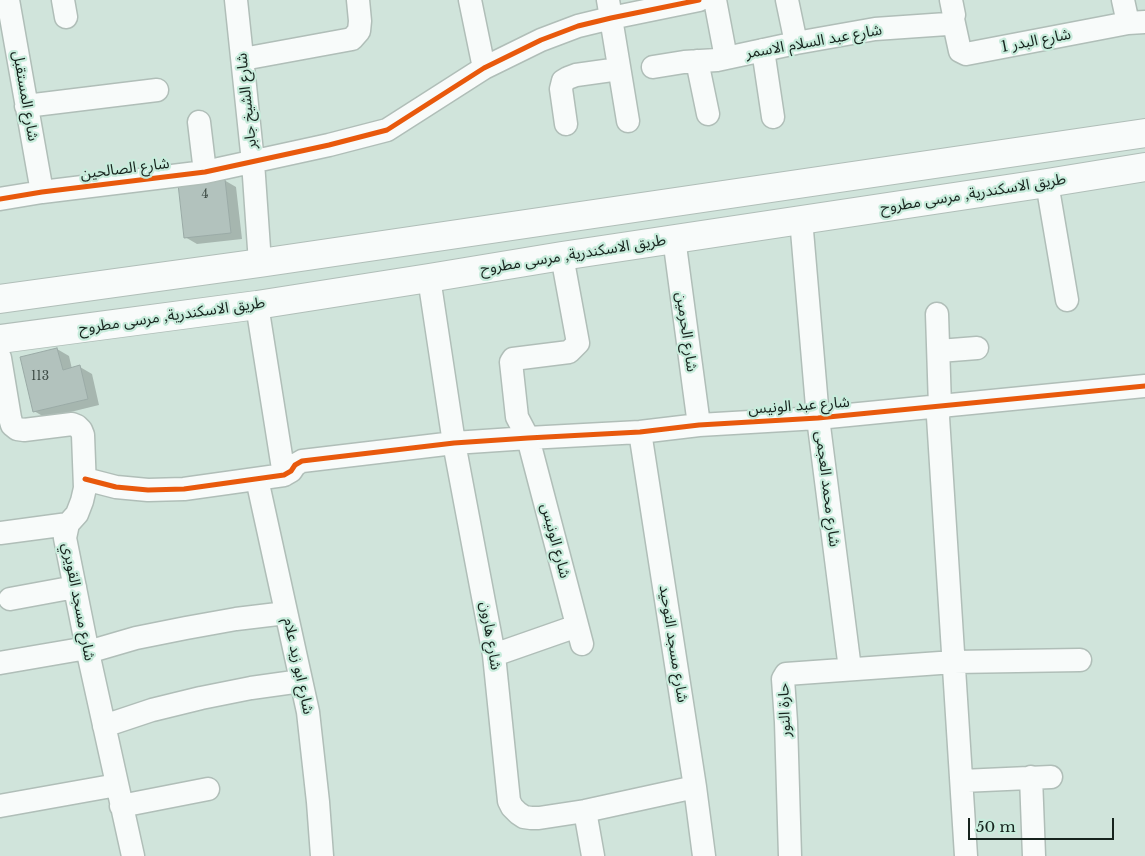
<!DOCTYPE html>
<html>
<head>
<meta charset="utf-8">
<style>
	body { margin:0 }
	#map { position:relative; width:1145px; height:856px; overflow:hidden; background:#d0e4db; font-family:"Libre Baskerville",serif }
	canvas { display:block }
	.scale { position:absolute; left:968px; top:818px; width:146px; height:22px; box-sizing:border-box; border:2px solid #16231d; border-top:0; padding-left:6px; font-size:15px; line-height:18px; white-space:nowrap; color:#16231d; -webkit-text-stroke:4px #c8ecdc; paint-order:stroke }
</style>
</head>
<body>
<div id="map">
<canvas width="1145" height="856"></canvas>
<div class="scale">50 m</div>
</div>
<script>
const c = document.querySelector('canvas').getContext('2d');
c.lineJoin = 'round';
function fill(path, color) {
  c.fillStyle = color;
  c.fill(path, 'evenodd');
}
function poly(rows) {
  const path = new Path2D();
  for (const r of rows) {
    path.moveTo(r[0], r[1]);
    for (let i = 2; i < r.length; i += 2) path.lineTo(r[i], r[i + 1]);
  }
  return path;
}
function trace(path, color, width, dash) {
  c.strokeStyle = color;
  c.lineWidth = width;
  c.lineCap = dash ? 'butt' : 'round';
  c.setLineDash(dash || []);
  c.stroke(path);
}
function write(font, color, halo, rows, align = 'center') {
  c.font = font + ' "Libre Baskerville","Noto Sans Arabic",serif';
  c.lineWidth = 4.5;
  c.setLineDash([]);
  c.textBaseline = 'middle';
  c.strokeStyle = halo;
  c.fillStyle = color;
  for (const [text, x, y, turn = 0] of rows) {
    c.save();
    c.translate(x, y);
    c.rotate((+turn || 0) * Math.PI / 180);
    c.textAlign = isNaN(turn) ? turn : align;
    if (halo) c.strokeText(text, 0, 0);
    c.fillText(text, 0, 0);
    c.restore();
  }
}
fill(poly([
	[224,180,236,187,242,239,197,244,185,237],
	[57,349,69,356,72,369,80,367,92,374,99,405,46,418,34,411]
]), '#0003');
const building = poly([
	[225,179,231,233,184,238,178,184,225,179],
	[57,348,63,370,80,365,88,399,33,412,20,357,57,348]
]);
fill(building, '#b2c2bd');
trace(building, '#9aaaa6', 1);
const street = poly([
	[8,0,42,192],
	[63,0,66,17],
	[236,0,253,162,260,263],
	[470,0,484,68],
	[608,0,628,121],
	[715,0,726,58],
	[787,0,796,43],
	[1123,0,1128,23],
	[953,19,960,51,966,54,1128,23,1145,22],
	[763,50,773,117],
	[243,59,352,39,359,31,360,21,358,0],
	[697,61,708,114],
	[653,67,684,62,717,60,796,43,875,29,947,24,951,22,954,15,951,0],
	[26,106,157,90],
	[199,122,205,172],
	[566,124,561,89,563,81,568,78,576,75,619,69],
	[1047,183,1067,300],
	[0,199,42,192,205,172,329,145,387,130,484,68,541,40,578,26,611,18,699,0],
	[801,219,818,418,850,669],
	[674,238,699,425],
	[562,256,578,343,569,352,513,359,511,362,517,417,528,438,582,644],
	[429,278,454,443,494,655,509,801,512,807,518,813,524,817,531,818,539,818,585,811,695,787],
	[257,305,284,475],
	[937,314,940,407,938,417,966,856],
	[939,351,977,348],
	[0,358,10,418,12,425,17,429,24,430,72,424,77,426,81,430,83,435,85,488,82,501,77,514,68,524,65,538,87,648,133,856],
	[640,432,695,787,704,856],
	[85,479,116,487,148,490,184,489,284,475,291,471,295,465,302,461,454,443,528,438,640,432,699,425,818,418,1145,386],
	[257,479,308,712,318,802,322,856],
	[0,533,68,524],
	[10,599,75,587],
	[88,652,136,638,186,628,236,619,286,613],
	[494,655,577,626],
	[0,663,87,648],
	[104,726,152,710,201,698,251,688,301,681],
	[1031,777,1034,856],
	[962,781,1051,777],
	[0,806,117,785],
	[121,806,208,789],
	[585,811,593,856],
	[790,856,786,722,783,679,786,674,954,662,1080,660]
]);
const primary = poly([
	[0,299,260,263,1145,133],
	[0,339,257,305,429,278,562,256,1047,183,1145,167]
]);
trace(street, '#b0beb8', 25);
trace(primary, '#b0beb8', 30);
trace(street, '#f8fbfa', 22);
trace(primary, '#f8fbfa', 28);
trace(poly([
	[0,199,42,192,205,172,329,145,387,130,484,68,541,40,578,26,611,18,699,0],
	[85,479,116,487,148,490,184,489,284,475,291,471,295,465,302,461,454,443,528,438,640,432,699,425,818,418,1145,386]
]), '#e8590c', 5);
write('12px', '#3d4b45', null, [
	["4",205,195],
	["113",40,377]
]);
write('15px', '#16231d', '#c8ecdc', [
	["شارع البدر 1",1036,41,-11],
	["شارع عبد السلام الاسمر",814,42,-10],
	["شارع المستقبل",25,96,80],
	["شارع الشيخ جابر",247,101,-96],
	["شارع الصالحين",125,169,-7],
	["طريق الاسكندرية, مرسى مطروح",973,194,-9],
	["طريق الاسكندرية, مرسى مطروح",573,255,-9],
	["طريق الاسكندرية, مرسى مطروح",172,316,-8],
	["شارع الحرمين",686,332,82],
	["شارع عبد الونيس",799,406,-4],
	["شارع محمد العجمى",827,489,83],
	["شارع الونيس",555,541,75],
	["شارع مسجد القويري",78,602,79],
	["شارع هارون",490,636,81],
	["شارع مسجد التوحيد",673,644,81],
	["شارع ابو زيد علام",298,666,78],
	["حارة النور",785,710,-92]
]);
</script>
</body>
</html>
